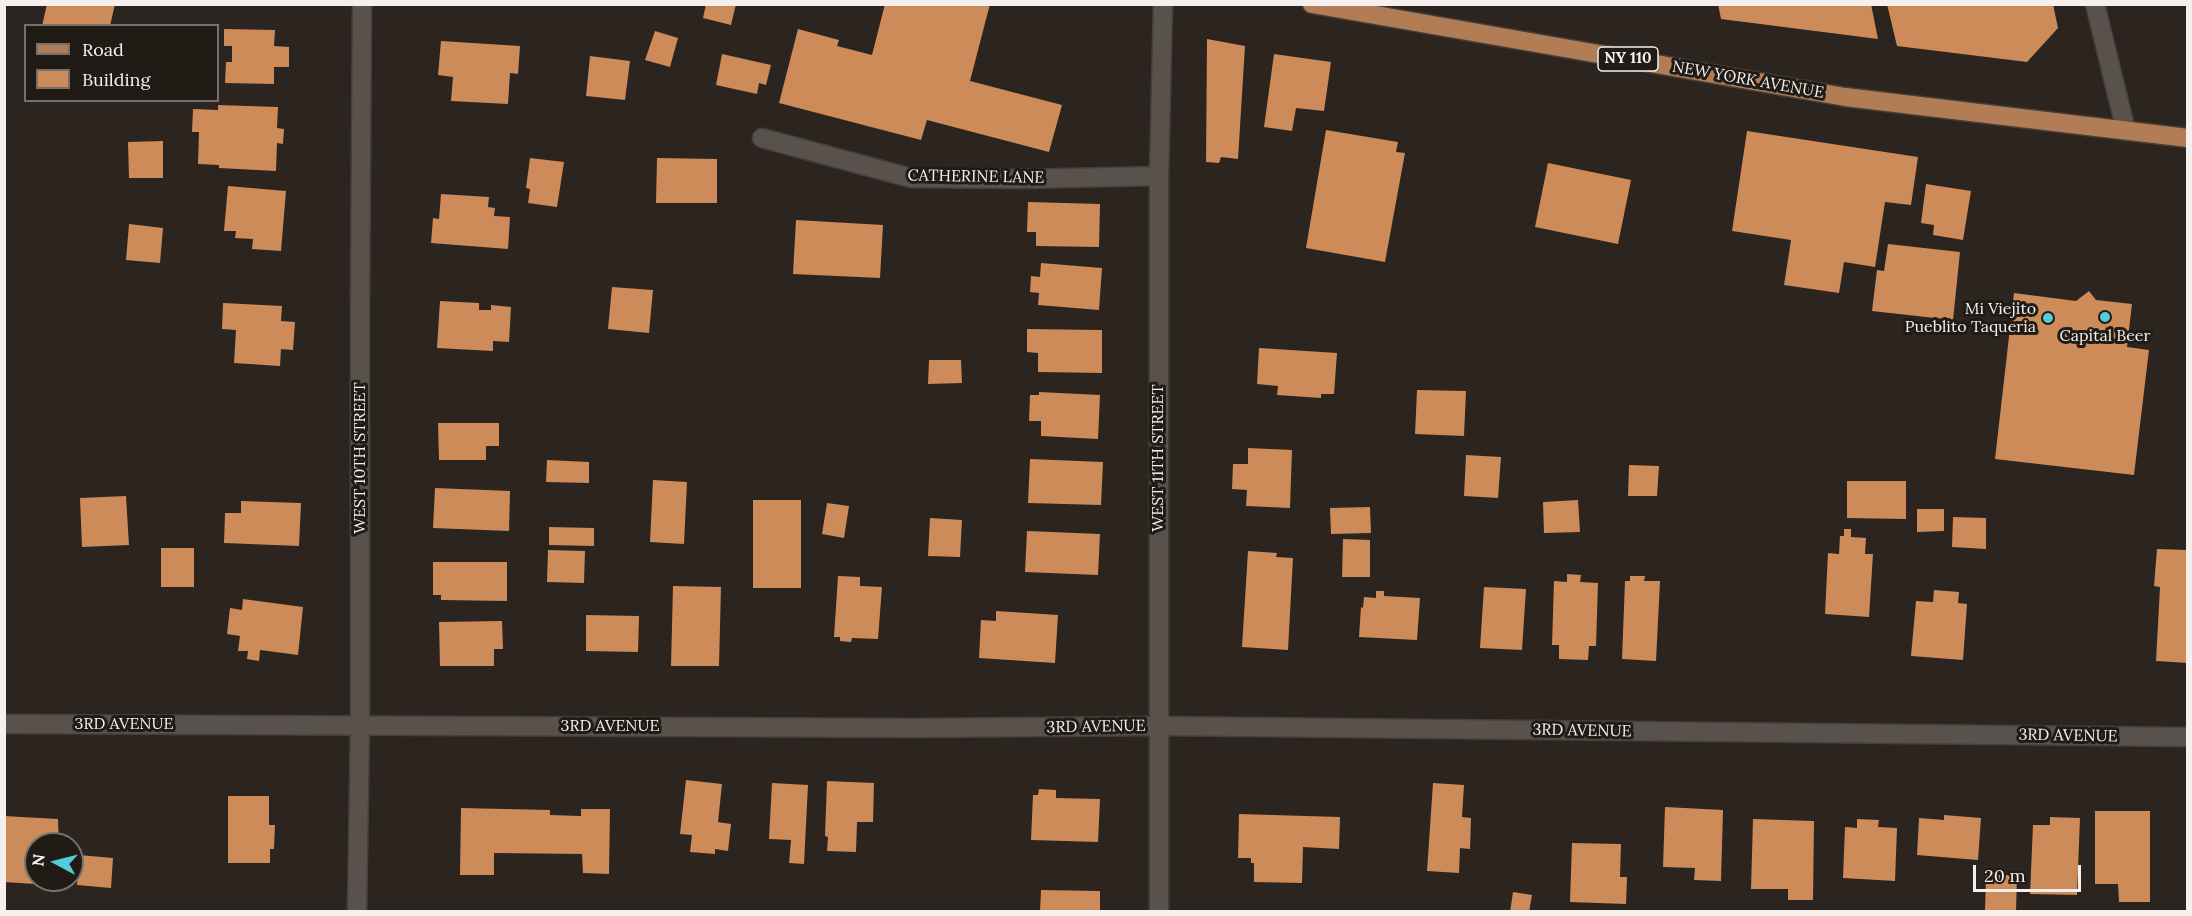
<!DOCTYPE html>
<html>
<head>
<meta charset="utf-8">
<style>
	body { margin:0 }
	#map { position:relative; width:2192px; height:916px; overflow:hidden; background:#2b241f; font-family:Lora,serif }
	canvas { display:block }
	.frame { position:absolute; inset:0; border:6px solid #f5f0ed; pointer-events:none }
	.legend { position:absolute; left:24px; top:24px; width:195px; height:78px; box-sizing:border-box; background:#211b16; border:2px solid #76706c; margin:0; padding:8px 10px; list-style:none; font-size:18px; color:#f5f0ed }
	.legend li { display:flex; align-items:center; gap:12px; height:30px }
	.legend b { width:30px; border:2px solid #76706c }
	.north { position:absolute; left:24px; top:832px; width:60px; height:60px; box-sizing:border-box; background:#211b16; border:2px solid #76706c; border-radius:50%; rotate:277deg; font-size:16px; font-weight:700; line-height:24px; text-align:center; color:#f5f0ed }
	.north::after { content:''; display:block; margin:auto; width:21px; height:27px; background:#53cbda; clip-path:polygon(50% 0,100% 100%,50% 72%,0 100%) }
	.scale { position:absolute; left:1973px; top:865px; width:108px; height:27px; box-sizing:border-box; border:3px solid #f5f0ed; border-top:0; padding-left:8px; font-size:18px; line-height:21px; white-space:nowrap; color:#f5f0ed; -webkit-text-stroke:4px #211b16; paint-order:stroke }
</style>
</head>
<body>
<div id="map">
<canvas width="2192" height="916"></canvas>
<div class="frame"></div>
<ul class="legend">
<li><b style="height:8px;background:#b27d55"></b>Road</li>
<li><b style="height:16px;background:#cd8b59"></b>Building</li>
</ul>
<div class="north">N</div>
<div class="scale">20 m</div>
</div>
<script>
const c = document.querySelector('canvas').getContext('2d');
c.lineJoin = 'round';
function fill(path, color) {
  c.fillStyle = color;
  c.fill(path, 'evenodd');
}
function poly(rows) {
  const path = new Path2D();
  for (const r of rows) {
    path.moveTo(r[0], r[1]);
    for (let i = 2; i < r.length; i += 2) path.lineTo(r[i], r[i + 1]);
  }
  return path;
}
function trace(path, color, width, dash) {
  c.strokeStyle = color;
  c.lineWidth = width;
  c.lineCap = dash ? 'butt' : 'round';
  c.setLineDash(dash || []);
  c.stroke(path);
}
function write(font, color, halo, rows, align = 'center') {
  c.font = font + ' Lora,serif';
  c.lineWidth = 6;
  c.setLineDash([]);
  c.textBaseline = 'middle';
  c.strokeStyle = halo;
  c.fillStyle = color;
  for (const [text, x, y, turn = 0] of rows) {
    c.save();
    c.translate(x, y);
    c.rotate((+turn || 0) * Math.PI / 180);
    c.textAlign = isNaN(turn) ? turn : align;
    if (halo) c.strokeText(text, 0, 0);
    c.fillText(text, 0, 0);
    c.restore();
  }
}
fill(poly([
	[47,4,115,4,110,26,42,26],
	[706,4,736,4,731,25,703,18],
	[885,4,990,4,970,81,1062,105,1049,152,927,120,921,140,779,103,798,29,839,40,837,46,872,55],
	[1718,4,1871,4,1878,39,1721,19],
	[1887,4,2053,4,2058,28,2027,62,1897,46],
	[224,29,275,30,274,46,289,47,289,67,274,67,274,84,225,83,226,62,232,62,232,46,224,46],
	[655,31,678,38,670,67,645,60],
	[1207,39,1245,46,1238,159,1221,157,1219,163,1206,162],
	[441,41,520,46,518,74,510,73,508,104,451,101,453,77,438,75],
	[722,54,771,65,766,85,759,83,757,94,716,85],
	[1274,54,1331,62,1324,111,1296,108,1292,131,1264,127],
	[590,56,630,61,625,100,586,96],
	[218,105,278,107,277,128,284,129,283,144,277,143,276,171,219,168,219,165,198,164,199,132,192,132,193,109,218,110],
	[1326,130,1398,142,1396,152,1405,153,1385,262,1306,248],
	[1747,131,1918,157,1911,205,1885,202,1875,267,1844,262,1839,293,1784,285,1791,240,1732,231],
	[163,141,163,178,129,178,128,142],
	[530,158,564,162,557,207,528,203,530,189,526,188],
	[657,158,717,159,717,203,656,203],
	[1548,163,1631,180,1618,244,1535,227],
	[1926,184,1971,191,1963,240,1933,235,1934,225,1921,223],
	[228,186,286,191,281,251,252,249,253,239,235,238,236,231,224,231],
	[441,194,489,197,488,207,495,208,494,216,510,217,508,249,431,243,433,218,439,219],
	[1028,202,1100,204,1099,247,1036,246,1036,232,1027,232],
	[796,220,883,225,880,278,793,274],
	[129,224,163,228,160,263,126,260],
	[1888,244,1960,252,1953,320,1872,311,1877,270,1884,271],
	[1041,263,1102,268,1099,310,1038,305,1039,293,1030,292,1031,276,1040,277],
	[612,287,653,290,649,333,608,329],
	[2089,291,2096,300,2132,304,2127,347,2149,350,2134,475,1995,459,2014,293,2076,301],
	[440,301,479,303,479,310,491,310,491,305,511,307,509,342,493,341,493,351,437,348],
	[223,303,282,306,281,321,295,322,293,350,281,349,280,366,234,363,236,330,222,329],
	[1027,329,1102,330,1102,373,1038,372,1038,353,1027,352],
	[1259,348,1337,353,1334,394,1321,394,1321,398,1277,395,1278,386,1257,384],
	[929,360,961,360,962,383,928,384],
	[1417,390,1466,391,1464,436,1415,434],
	[1039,392,1100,395,1098,439,1041,436,1041,421,1029,421,1030,395,1039,395],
	[438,423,499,423,499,446,486,446,486,460,439,460],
	[1248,448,1292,450,1290,508,1246,506,1247,490,1232,489,1233,464,1248,464],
	[1466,455,1501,457,1498,498,1464,496],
	[1030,459,1103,462,1101,505,1028,503],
	[547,460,589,462,589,483,546,482],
	[1629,465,1659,466,1657,496,1628,496],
	[653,480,687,482,684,544,650,542],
	[1847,481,1906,481,1906,519,1847,518],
	[435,488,510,491,509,531,433,528],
	[126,496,129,545,82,547,80,498],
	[753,500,801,500,801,588,753,588],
	[1578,500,1580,532,1544,533,1543,502],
	[241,501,301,503,299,546,224,543,225,513,241,513],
	[827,503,849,506,844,538,822,534],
	[1370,507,1371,533,1331,534,1330,508],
	[1917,509,1944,509,1944,531,1917,532],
	[1953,517,1986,518,1986,549,1952,547],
	[930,518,962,520,960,557,928,556],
	[549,527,594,528,594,546,549,545],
	[1844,529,1851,529,1851,537,1866,538,1865,554,1873,554,1869,617,1825,614,1828,553,1839,554,1840,536,1844,536],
	[1027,531,1100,534,1098,575,1025,572],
	[1343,539,1370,540,1370,577,1342,577],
	[161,548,194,548,194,587,161,587],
	[2157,549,2188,550,2188,663,2156,661,2160,587,2154,586],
	[548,550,585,551,584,583,547,582],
	[1248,551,1277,553,1276,557,1293,558,1288,650,1242,647],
	[433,562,507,562,507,601,441,600,441,595,433,595],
	[1567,574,1581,575,1580,582,1598,583,1596,646,1589,646,1588,660,1559,659,1559,645,1552,645,1554,581,1567,582],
	[838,576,860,577,860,586,882,587,878,639,852,638,851,642,840,641,840,637,834,637],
	[1630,576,1645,576,1644,581,1660,581,1656,661,1622,659,1625,581,1630,581],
	[673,586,721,587,719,666,671,666],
	[1484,587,1526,589,1522,650,1480,648],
	[1934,590,1959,592,1958,603,1967,604,1963,660,1911,656,1916,601,1933,602],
	[1376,591,1384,591,1384,596,1420,598,1417,640,1359,637,1361,607,1363,608,1364,597,1376,598],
	[243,599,303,607,298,655,260,650,259,661,247,659,248,651,238,651,240,636,227,634,230,608,242,610],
	[996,611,1058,615,1055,663,979,658,981,620,996,621],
	[586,615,639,616,638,652,586,651],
	[502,621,503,649,494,649,494,666,440,666,439,622],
	[686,780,722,784,718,822,731,824,728,851,715,849,715,854,690,852,692,835,680,834],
	[827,781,874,783,873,822,857,822,856,852,827,851,828,837,825,836],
	[772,783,808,785,804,864,789,863,791,840,769,839],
	[1433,783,1464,785,1462,817,1471,818,1470,849,1460,848,1459,873,1427,871],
	[1039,789,1056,790,1056,798,1100,799,1098,842,1031,840,1033,795,1038,795],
	[228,796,269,796,269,825,275,825,274,849,270,849,270,863,228,863],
	[1665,807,1723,810,1721,881,1694,880,1695,868,1663,867],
	[461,808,550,810,550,815,581,816,581,809,610,809,609,874,583,873,582,854,494,853,494,875,460,875],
	[2095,811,2150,811,2150,902,2119,902,2118,884,2095,884],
	[1239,814,1340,817,1339,849,1303,847,1302,883,1254,882,1254,863,1251,863,1251,858,1238,858],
	[1944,815,1981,818,1978,860,1917,855,1919,818,1944,820],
	[4,816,58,819,59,844,36,844,36,880,52,880,51,885,4,882],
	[2050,817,2080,818,2077,895,2030,894,2033,825,2050,825],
	[1753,819,1814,821,1813,900,1788,900,1788,889,1751,889],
	[1857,819,1879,820,1878,827,1897,828,1895,881,1843,878,1845,827,1857,828],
	[1572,843,1621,844,1620,877,1627,877,1626,904,1570,902],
	[79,855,113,858,111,888,77,885],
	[1986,875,2017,875,2016,912,1985,912],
	[1041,890,1100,891,1100,912,1040,912],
	[1513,892,1532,895,1529,912,1510,912]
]), '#cd8b59');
const street = poly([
	[2095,4,2126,131],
	[762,138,911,178,1019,179,1159,176],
	[4,724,916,728,1158,726,2188,737],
	[357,912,360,724,360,299,362,4]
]);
const secondary = poly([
	[1159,912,1159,176,1163,4]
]);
const primary = poly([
	[1312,4,1845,97,2188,138]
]);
trace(street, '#453f3b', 21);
trace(secondary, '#453f3b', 21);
trace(primary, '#453f3b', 21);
trace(street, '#59514b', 18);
trace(secondary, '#59514b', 18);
trace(primary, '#b27d55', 18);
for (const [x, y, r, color] of [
	[2105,317,6,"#53cbda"],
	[2048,318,6,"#53cbda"]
]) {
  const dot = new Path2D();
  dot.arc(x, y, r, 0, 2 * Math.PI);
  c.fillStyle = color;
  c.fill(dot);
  trace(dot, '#211b16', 2);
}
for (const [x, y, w] of [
	[1628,59,60]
]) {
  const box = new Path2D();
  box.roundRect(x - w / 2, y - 12, w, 24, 4.5);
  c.fillStyle = '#211b16';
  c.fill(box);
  trace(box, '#f5f0ed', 1.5);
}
write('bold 15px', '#f5f0ed', null, [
	["NY 110",1628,59]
]);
write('16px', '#f5f0ed', '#211b16', [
	["NEW YORK AVENUE",1748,80,10],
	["CATHERINE LANE",976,177,1],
	["WEST 10TH STREET",360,458,-90],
	["WEST 11TH STREET",1158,458,-90],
	["3RD AVENUE",124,724],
	["3RD AVENUE",610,726],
	["3RD AVENUE",1096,727,-1],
	["3RD AVENUE",1582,731,1],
	["3RD AVENUE",2068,736,1]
]);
write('16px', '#f5f0ed', '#211b16', [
	["Mi Viejito",2036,309],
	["Pueblito Taqueria",2036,327],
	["Capital Beer",2105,336,"center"]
], 'right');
</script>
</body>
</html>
